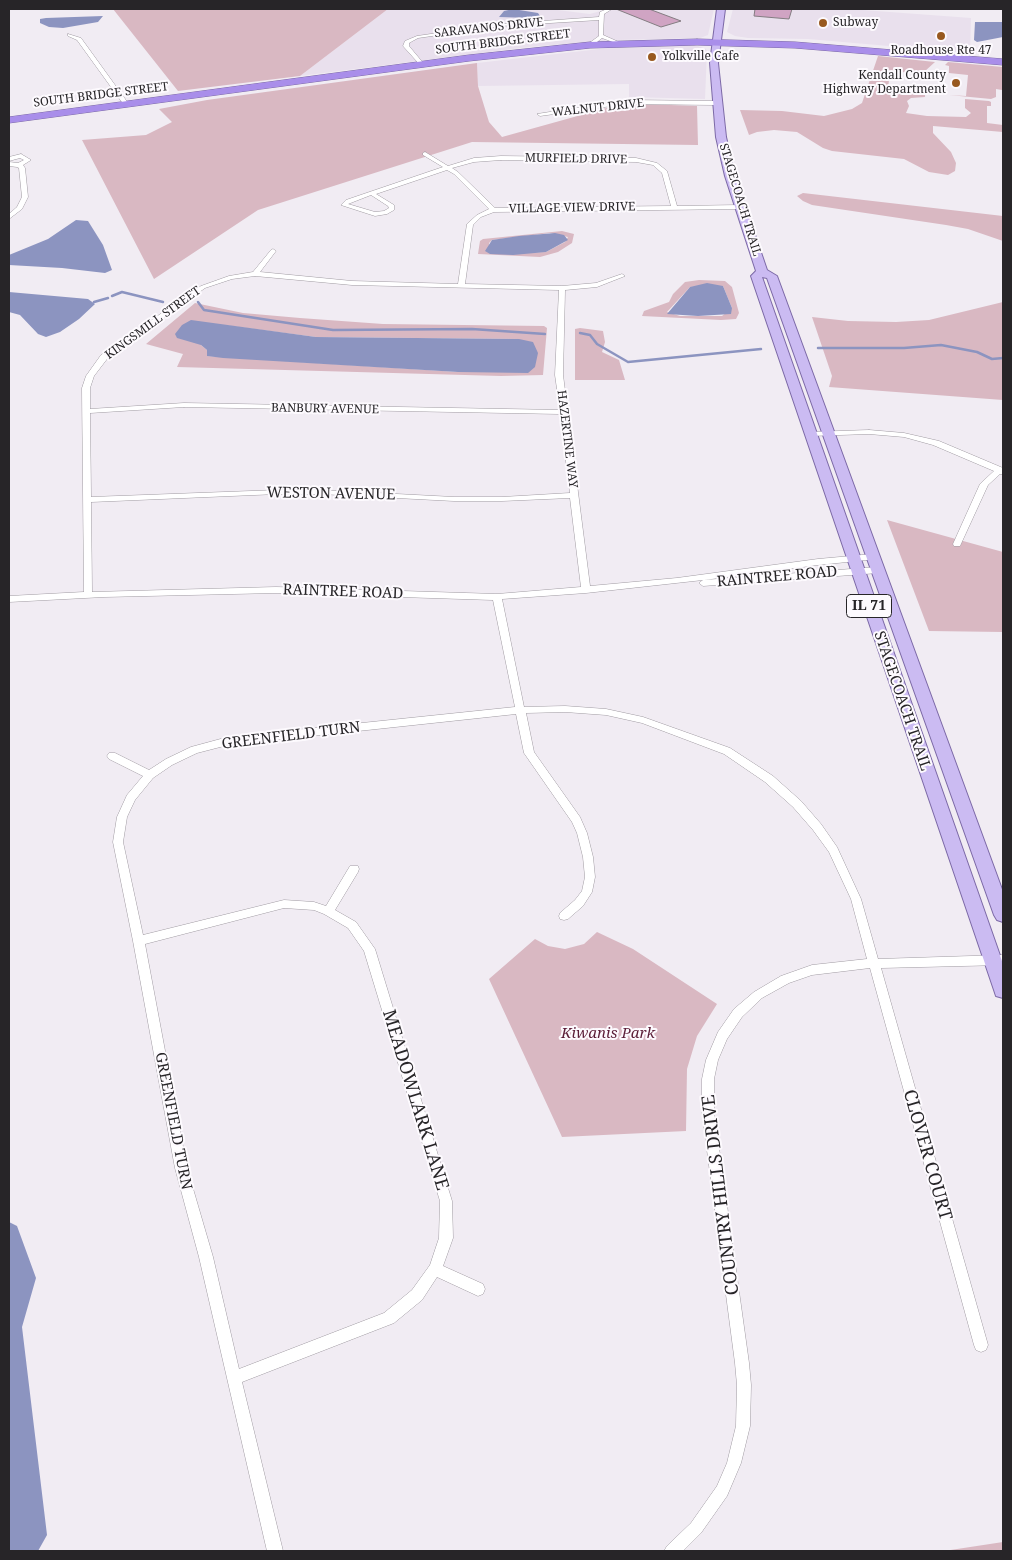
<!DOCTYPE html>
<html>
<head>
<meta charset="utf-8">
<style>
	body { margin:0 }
	#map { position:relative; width:1012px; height:1560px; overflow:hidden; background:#f1ecf3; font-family:"Noto Serif",serif }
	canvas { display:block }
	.frame { position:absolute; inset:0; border:10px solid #272528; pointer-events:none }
</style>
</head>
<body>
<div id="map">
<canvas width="1012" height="1560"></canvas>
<div class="frame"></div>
</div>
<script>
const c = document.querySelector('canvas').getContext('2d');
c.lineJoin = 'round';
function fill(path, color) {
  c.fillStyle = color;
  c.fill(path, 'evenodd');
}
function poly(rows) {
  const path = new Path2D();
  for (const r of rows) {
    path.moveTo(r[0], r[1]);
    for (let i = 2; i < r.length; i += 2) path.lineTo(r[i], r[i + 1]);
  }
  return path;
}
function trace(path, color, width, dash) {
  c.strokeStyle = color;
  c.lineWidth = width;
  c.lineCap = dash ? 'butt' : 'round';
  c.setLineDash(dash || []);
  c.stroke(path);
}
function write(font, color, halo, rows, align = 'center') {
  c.font = font + ' "Noto Serif",serif';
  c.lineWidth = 4;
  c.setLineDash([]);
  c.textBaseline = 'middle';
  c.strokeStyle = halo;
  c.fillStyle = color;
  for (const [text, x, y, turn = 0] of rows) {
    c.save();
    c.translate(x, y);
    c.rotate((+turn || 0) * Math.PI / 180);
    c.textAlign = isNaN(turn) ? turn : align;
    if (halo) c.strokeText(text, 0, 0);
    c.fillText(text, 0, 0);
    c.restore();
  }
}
fill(poly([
	[388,9,550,9,590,14,607,9,714,9,708,35,700,38,615,40,528,47,300,76],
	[733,9,849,9,971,18,970,53,808,39,748,38,735,36,727,32],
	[695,45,706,49,707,52,705,99,629,97,629,84,478,86,477,63,626,46]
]), '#e9e0ed');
fill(poly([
	[113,9,388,9,300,76,178,91],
	[878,56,935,62,924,72,923,77,914,76,913,73,890,71,888,89,925,92,925,97,911,98,907,101,909,106,906,113,927,116,966,117,971,113,965,108,965,99,989,101,991,102,991,106,987,106,987,123,1003,125,1003,132,933,126,933,133,951,152,956,163,955,171,948,175,929,172,904,159,832,151,823,148,797,132,774,130,757,132,749,135,740,110,782,111,824,116,852,109,862,103],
	[948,62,1003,67,1003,96,1002,90,996,89,996,97,991,99,949,95,966,96,968,75,949,73,949,66,945,65],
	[477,63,478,86,489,122,502,137,610,107,643,104,697,106,698,145,472,142,258,210,154,279,82,140,146,135,172,122,159,109,207,100],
	[803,193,1003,216,1003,241,968,229,946,225,812,205,803,201,797,196],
	[562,231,574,234,572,243,558,252,540,257,478,254,480,241,483,239],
	[550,233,568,237,565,242,546,252,490,254,489,243,492,240],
	[699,280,725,281,732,287,739,313,736,319,721,320,642,316,644,311,669,302,673,294,685,282],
	[723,286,732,308,722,316,680,316,667,312,690,287],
	[1003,302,1003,400,829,387,832,376,812,317,848,321,896,322,929,320],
	[195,303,243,313,300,318,383,324,544,326,547,328,543,375,501,376,177,367,183,354,146,344],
	[223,325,316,337,519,339,528,372,458,372,207,356,207,350,201,345],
	[580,328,603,331,605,342,602,352,619,360,625,380,575,380,575,329],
	[887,520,1003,552,1003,632,929,631],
	[597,932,633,949,717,1004,697,1036,687,1069,686,1131,562,1137,489,979,535,939,548,946,565,949,584,944],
	[1003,1542,1003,1551,944,1551]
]), '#d9b8c2');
fill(poly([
	[513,9,538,13,540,16,531,18,499,17,504,11],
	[103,16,98,22,63,28,49,27,40,23,40,19,46,18],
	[975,22,1003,22,1003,37,977,42,974,40],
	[76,220,88,221,103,245,112,270,105,273,62,268,9,265,9,255,48,239],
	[555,233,564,235,568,240,546,252,513,255,490,254,485,251,492,240,519,236],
	[707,283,723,286,732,308,731,314,698,316,667,314,690,287],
	[9,292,88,299,95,304,79,319,60,332,46,337,38,334,20,315,9,312],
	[191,320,316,337,519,339,533,342,538,353,535,367,528,373,458,372,223,358,207,356,207,350,201,345,177,338,175,334,182,325],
	[9,1222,17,1226,36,1278,22,1327,47,1535,38,1551,9,1551]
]), '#8c94c0');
trace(poly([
	[112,296,122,292,163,302],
	[94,302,108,298],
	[198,302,204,310,333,330,472,329,545,334],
	[580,333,590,335,597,344,628,362,761,349],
	[818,348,904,348,941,345,977,352,992,359,1003,358]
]), '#8c94c0', 2.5);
const building = poly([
	[616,9,649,9,681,21,661,27,616,9],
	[755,9,792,9,789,19,754,16,755,9]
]);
fill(building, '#d0a4c3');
trace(building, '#847d82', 1);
const street = poly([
	[607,9,612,9,604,14,603,35,621,43,621,45,602,38,592,46,588,46,588,44,599,36,599,20,501,26,418,38,409,43,409,46,424,64,421,66,403,46,405,41,417,36,501,24,599,17,600,12,607,9],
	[68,34,81,38,128,103,128,105,124,105,77,40,68,36,68,34],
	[626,100,716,101,719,103,716,105,626,104,540,116,537,114,626,100],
	[425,152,448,166,474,158,501,156,636,158,657,163,667,171,677,206,740,205,743,207,740,209,494,212,481,217,473,225,465,284,562,286,596,283,622,274,625,276,597,287,565,290,563,375,590,586,677,578,818,559,873,554,877,557,876,559,818,565,704,580,878,567,882,570,878,573,703,586,699,583,703,580,586,593,502,599,524,707,565,706,606,709,643,717,730,748,773,776,801,801,821,824,837,847,861,899,878,959,1003,955,1003,965,881,968,988,1345,986,1350,981,1352,976,1350,974,1345,870,968,812,975,789,983,762,998,742,1017,727,1039,718,1060,714,1079,714,1112,749,1363,751,1385,750,1426,741,1463,727,1496,701,1533,683,1551,664,1551,667,1546,691,1523,717,1486,727,1463,736,1426,737,1385,735,1363,702,1112,702,1079,706,1060,718,1032,734,1009,754,992,781,976,812,965,867,959,851,899,829,852,813,830,793,807,765,782,724,754,642,723,606,715,565,712,526,713,534,752,580,817,587,833,593,857,595,877,592,892,583,906,568,919,564,920,560,919,559,916,560,913,575,900,582,891,585,877,583,857,577,833,572,822,524,753,516,714,228,745,197,753,172,765,153,778,135,800,127,817,123,842,143,935,284,900,314,902,326,906,350,866,358,866,359,869,358,872,335,910,356,922,375,949,452,1201,453,1238,443,1266,483,1284,485,1289,483,1294,478,1296,437,1277,422,1300,394,1323,242,1382,283,1551,267,1551,199,1257,175,1168,133,941,113,842,117,817,127,795,143,776,109,759,107,756,109,753,115,753,149,770,166,759,191,747,228,737,515,707,493,600,276,593,104,597,9,602,9,596,84,592,82,388,86,376,101,355,201,286,229,276,253,272,271,250,273,249,276,251,260,272,352,281,458,284,467,224,477,215,489,209,454,174,447,170,376,194,394,205,394,210,387,214,375,216,341,205,346,200,443,167,423,155,423,153,425,152],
	[501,160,636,162,653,165,662,173,671,206,495,208,458,172,452,168,474,162,501,160],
	[371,195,388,206,389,208,384,211,375,212,348,204,371,195],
	[255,276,352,285,559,290,555,375,560,410,184,403,90,409,90,388,94,376,107,359,205,288,232,279,255,276],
	[184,407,560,414,570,493,502,497,454,497,320,490,278,490,91,497,90,413,184,407],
	[278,494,320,494,454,501,502,501,570,498,581,587,497,594,276,587,92,592,91,502,278,494],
	[284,908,314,910,324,914,348,928,364,951,440,1201,439,1238,430,1265,412,1290,384,1313,239,1369,213,1257,187,1168,145,944,284,908],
	[21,154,31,160,23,165,25,168,28,197,22,209,9,219,9,214,17,207,22,197,19,168,17,167,9,166,9,162,18,163,24,160,20,158,9,161,9,157,21,154],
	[869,430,904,433,939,441,1003,468,1003,474,1000,474,988,485,960,546,954,546,953,544,980,484,994,471,933,445,904,437,869,434,810,436,806,434,810,432,869,430]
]);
const primary = poly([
	[717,9,725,9,718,63,726,137,735,176,767,270,777,276,1003,892,1003,922,997,920,994,915,767,278,762,277,1003,964,1003,998,996,996,994,990,751,276,756,271,725,176,716,137,710,63,717,9]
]);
const highway = poly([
	[697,39,795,42,1003,59,1003,65,795,48,697,45,590,48,469,61,9,123,9,117,469,55,590,42,697,39]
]);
trace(street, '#a09ba2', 1);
trace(primary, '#7c69a6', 2);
trace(highway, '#7c69a6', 1);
fill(street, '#fff');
fill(primary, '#cbbbf2');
fill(highway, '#a98eea');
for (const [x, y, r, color] of [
	[823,23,5,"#98591f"],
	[941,36,5,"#98591f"],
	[652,57,5,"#98591f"],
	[956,83,5,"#98591f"]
]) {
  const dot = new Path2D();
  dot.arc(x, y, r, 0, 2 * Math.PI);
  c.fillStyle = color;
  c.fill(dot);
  trace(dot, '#fdfafe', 2);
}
write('12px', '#272528', '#fdfafe', [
	["Subway",833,23],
	["Roadhouse Rte 47",941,51,"center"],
	["Yolkville Cafe",662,57],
	["Kendall County",946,76,"right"],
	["Highway Department",946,90,"right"]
], 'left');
write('12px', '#272528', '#fdfafe', [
	["SARAVANOS DRIVE",489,28,-6],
	["SOUTH BRIDGE STREET",503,42,-7],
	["SOUTH BRIDGE STREET",101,95,-7],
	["WALNUT DRIVE",598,108,-6],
	["MURFIELD DRIVE",576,159,1],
	["STAGECOACH TRAIL",740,200,73],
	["VILLAGE VIEW DRIVE",572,208,-1],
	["KINGSMILL STREET",153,323,-36],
	["BANBURY AVENUE",325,409,1],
	["HAZERTINE WAY",567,439,83]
]);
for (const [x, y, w] of [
	[869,606,45]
]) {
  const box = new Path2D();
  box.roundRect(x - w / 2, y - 11.5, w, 23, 4);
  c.fillStyle = '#fdfafe';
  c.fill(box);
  trace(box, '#272528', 1);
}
write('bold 14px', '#272528', null, [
	["IL 71",869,606]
]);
write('15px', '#272528', '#fdfafe', [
	["WESTON AVENUE",331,494,1],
	["RAINTREE ROAD",777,577,-5],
	["RAINTREE ROAD",343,592,2],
	["STAGECOACH TRAIL",902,701,71],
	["GREENFIELD TURN",291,736,-7],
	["GREENFIELD TURN",173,1121,79]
]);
write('italic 15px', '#5b1d37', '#fdfafe', [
	["Kiwanis Park",608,1034]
]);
write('18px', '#272528', '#fdfafe', [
	["MEADOWLARK LANE",415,1100,73],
	["CLOVER COURT",927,1155,74],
	["COUNTRY HILLS DRIVE",721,1195,-97]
]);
</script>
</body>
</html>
